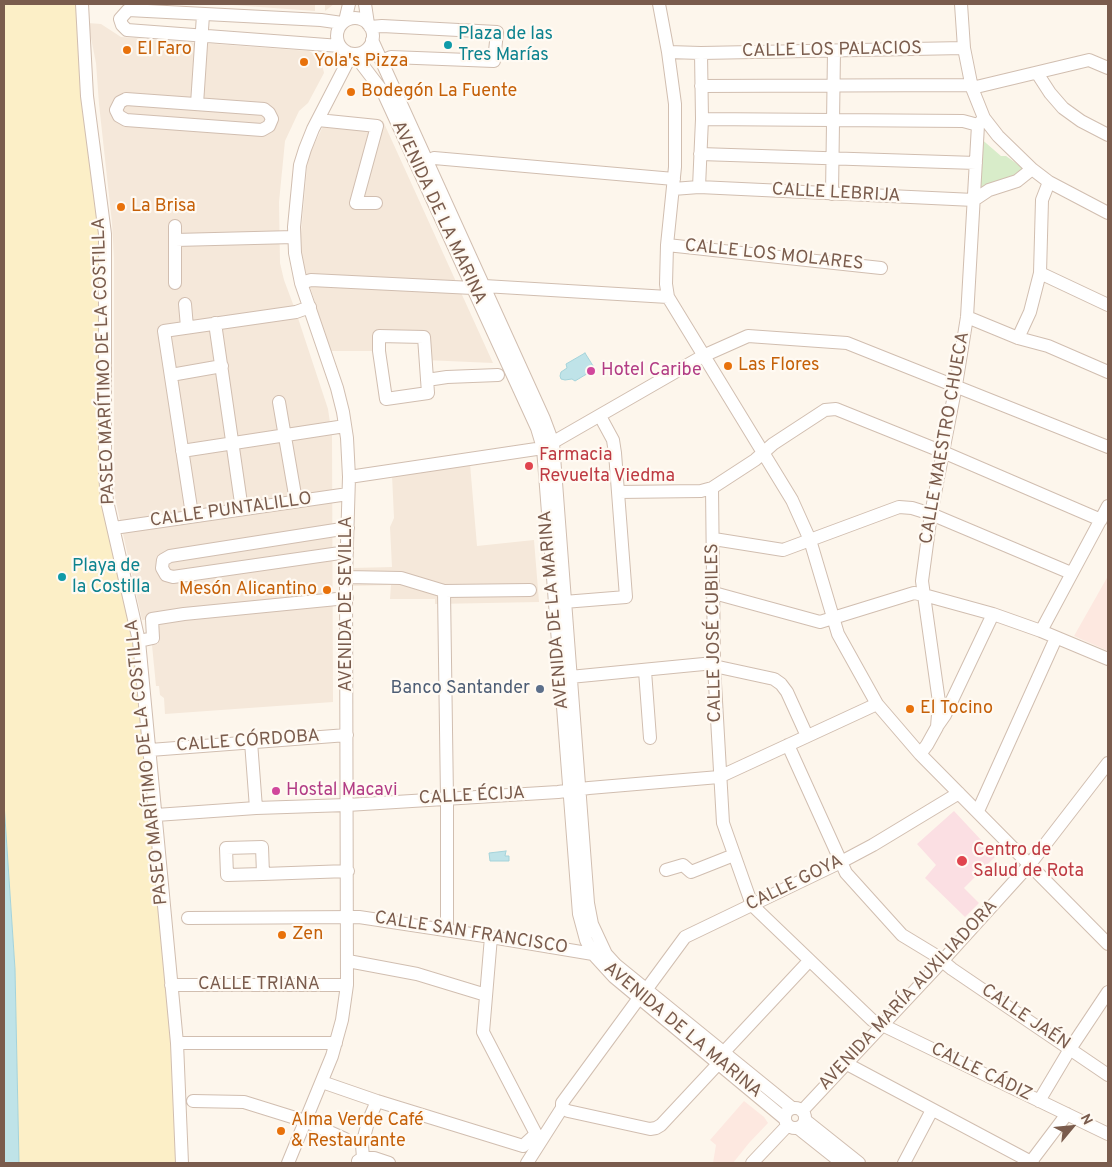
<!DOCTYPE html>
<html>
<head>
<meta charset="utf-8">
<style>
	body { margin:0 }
	#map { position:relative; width:1112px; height:1167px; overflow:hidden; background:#fdf6ec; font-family:Overpass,sans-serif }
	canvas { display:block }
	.frame { position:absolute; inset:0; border:5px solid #7a5c4d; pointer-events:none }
	.north { position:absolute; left:1047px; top:1102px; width:50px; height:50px; -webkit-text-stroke:4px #fffaf3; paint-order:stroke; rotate:62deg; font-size:14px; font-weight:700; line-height:20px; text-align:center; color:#7a5c4d }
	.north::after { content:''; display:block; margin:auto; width:18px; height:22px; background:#7a5c4d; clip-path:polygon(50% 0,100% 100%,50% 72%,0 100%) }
</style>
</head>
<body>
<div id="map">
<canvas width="1112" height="1167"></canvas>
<div class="frame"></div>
<div class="north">N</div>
</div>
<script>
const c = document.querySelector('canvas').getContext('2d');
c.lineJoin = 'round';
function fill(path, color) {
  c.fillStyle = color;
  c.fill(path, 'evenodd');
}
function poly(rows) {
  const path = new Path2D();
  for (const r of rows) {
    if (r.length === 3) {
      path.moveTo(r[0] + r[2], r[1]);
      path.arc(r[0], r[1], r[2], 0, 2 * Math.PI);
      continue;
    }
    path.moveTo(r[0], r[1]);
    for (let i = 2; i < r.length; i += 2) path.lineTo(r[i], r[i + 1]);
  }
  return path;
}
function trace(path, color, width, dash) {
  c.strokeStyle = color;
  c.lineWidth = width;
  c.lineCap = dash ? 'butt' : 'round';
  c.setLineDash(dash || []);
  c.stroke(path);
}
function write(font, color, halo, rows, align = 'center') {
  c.font = font + ' Overpass,sans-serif';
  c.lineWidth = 4.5;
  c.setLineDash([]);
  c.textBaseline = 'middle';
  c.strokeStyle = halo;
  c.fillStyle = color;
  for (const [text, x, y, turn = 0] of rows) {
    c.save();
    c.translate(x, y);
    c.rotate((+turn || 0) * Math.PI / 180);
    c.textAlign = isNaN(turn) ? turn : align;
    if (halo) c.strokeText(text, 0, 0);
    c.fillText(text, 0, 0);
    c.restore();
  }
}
fill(poly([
	[218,4,334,4,325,11,325,5,315,5,315,11],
	[88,23,101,24,121,37,309,51,318,56,322,64,324,73,308,103,299,111,285,141,279,202,280,263,284,280,296,312,328,409,332,436,333,702,165,714,164,698,160,695,159,686,156,686,152,645,158,644,156,624,163,618,142,620,114,493,114,258,112,223,99,104,96,63],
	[328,116,383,121,493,363,425,360,424,337,380,336,379,351,330,351,304,267,300,244,308,157],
	[470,464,477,546,534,540,539,602,435,604,435,599,390,599,391,585,351,586,353,568,392,567,390,527,394,518,392,475]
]), '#f5e8da');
fill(poly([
	[1108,576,1108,651,1074,636],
	[744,1101,764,1117,768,1123,749,1143,733,1163,713,1163,716,1145,710,1140]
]), '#fde8e0');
fill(poly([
	[954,811,996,856,964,888,979,903,965,917,925,878,936,865,917,844]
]), '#fbdfe3');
fill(poly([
	[979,137,1001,156,1006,156,1027,171,978,192]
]), '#d8ecc9');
fill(poly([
	[4,4,77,4,100,236,101,441,131,623,169,984,178,1163,19,1163,15,969,4,803]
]), '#fcefc7');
const water = poly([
	[585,353,595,369,575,381,572,379,565,380,561,379,560,376,561,372,567,368,566,364,585,353],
	[4,803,15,969,19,1163,4,1163,4,803],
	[506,851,505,856,509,856,509,861,490,861,489,853,506,851]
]);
fill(water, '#bfe3e8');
trace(water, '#a5d3da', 1);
const minor = poly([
	[82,4,87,96,105,234,105,472,107,501,139,641,177,1043,182,1163],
	[365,4,368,24],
	[659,4,668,52,675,104,675,167,667,245,666,284,668,297,792,500,810,540,838,634,877,704,920,754,1108,944],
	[961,4,964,48,972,88,984,118,998,136,1032,169,1049,182,1108,213],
	[355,36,18],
	[345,21,349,4],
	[370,27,382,26,497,32,494,61,391,57,382,61],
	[372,40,544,419,553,443,588,903,592,924,606,954,616,965,792,1108],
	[340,46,127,30,122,25,120,19,128,10,321,20,342,23],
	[668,52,701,53,702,119,699,187,673,189],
	[701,53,964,48],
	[354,54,383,92,537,428,543,448,579,914,586,940,593,954,614,977,785,1119],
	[1037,73,1050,93,1063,108,1081,121,1108,135],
	[701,86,971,85],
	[972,88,1089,60,1108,68],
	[126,99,264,109,269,113,272,119,269,126,262,130,126,120,119,116,116,110,120,102,126,99],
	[197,104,203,15],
	[702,119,963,121,978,125],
	[318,120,377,126,356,203,376,203],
	[700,154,976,163],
	[427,162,434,158,674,179],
	[699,187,974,200],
	[832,194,834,51],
	[974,200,989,190,1017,181,1032,169],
	[175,240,175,226],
	[667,245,881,268],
	[1040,273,1108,305],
	[175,283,175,240,294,237],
	[301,283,311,280,473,288],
	[484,286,668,297],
	[185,304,187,327],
	[967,317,1018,338,1048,346,1108,372],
	[215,323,241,503],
	[379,336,424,337,428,393,386,399,379,351,379,336],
	[1018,338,1030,312,1040,273,1042,200,1049,182],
	[171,375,222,366],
	[427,380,447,377,498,375],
	[279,402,295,495],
	[182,451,345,426],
	[349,477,543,448,703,356,748,336,847,343,1108,447],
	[712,488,714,666,723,823,752,905,872,1020,1108,1134],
	[618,492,701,491,712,488,755,460,773,444,825,410,836,409,943,452,1101,520],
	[191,508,164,331,296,312,310,307],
	[114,528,348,494],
	[714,539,783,550,899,507,912,508,931,514,1071,573],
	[347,552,173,577,166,575,162,568,163,560,170,556,348,528],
	[346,577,401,578,444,591,530,590],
	[444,591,447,798,447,930],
	[714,593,820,622,914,593,924,595,993,614,1041,631,1108,659],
	[564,602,626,597,615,453,613,440,600,416],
	[1041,631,1108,506],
	[139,641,153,638,152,619,184,614,347,598],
	[714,666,774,679,781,684,787,692,807,736],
	[645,671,650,738],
	[570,677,714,663],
	[938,725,945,715,993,614],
	[251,742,256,808],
	[788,745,846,873,902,935,935,955,952,969,1108,1075],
	[150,750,347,735],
	[920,754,927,745,937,727,939,702,922,581,931,514,956,385,967,317,978,125,984,118],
	[978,811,1056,638],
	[156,815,256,808,347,805,558,792,589,788,719,777,877,704],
	[666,870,683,865,691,872,734,855],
	[263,874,262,847,226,848,227,875,263,874,348,871],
	[188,918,359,917,491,937,593,954],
	[491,937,483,1032,536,1134,541,1140],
	[348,961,417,974,486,995],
	[171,985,347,985],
	[646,990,685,937,841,862,873,845,959,793],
	[177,1043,336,1043],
	[723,1053,809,961],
	[847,1064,1033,1163],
	[322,1082,377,1101,523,1146,536,1134],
	[193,1101,244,1102,305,1121,345,1139],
	[1039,1101,1070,1049,1108,992],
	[795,1118,10],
	[562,1108,568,1111,650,1129,656,1128,661,1125,718,1064],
	[802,1111,935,969,1030,864,1108,763],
	[805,1120,859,1163],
	[798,1128,842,1163],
	[363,1158,362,1145,368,1122,377,1101],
	[358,1161,363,1158,374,1158,389,1163],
	[288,1163,332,1056,342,1020,347,985,346,577,349,477,347,438,343,412,337,388,301,283,295,253,294,227,300,165,305,149,313,129,347,63,347,52],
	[527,1163,562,1108,562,1103,639,998],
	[752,1163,788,1125],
	[904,1163,932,1110],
	[1030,1163,1067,1114]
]);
trace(minor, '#d1beb0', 14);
trace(minor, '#fff', 12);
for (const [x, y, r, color] of [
	[448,45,5,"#0f9aa8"],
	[127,50,5,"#e8710a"],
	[304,62,5,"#e8710a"],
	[351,92,5,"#e8710a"],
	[121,207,5,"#e8710a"],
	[728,366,5,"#e8710a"],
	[591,371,5,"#d1479c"],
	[529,466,5,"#e0444e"],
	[62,577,5,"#0f9aa8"],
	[327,590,5,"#e8710a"],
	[540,689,5,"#5c6f8a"],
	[910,709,5,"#e8710a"],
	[276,791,5,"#d1479c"],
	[962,861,6,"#e0444e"],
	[282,935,5,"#e8710a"],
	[281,1131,5,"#e8710a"]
]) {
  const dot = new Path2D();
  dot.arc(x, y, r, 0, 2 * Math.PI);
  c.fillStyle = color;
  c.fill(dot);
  trace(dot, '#fffaf3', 2);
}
write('18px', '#0d838f', '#fffaf3', [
	["Plaza de las",458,35],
	["Tres Marías",458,56],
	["Playa de",72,567],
	["la Costilla",72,588]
], 'left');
write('18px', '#c56008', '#fffaf3', [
	["El Faro",137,50],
	["Yola's Pizza",314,62],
	["Bodegón La Fuente",361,92],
	["La Brisa",131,207],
	["Las Flores",738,366],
	["Mesón Alicantino",317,590,"right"],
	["El Tocino",920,709],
	["Zen",292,935],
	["Alma Verde Café",291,1121],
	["& Restaurante",291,1142]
], 'left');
write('18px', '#7a5c4d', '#fffaf3', [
	["CALLE LOS PALACIOS",832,51,-1],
	["CALLE LEBRIJA",836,194,3],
	["AVENIDA DE LA MARINA",438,213,65],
	["CALLE LOS MOLARES",774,256,6],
	["PASEO MARÍTIMO DE LA COSTILLA",105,361,-92],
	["CALLE MAESTRO CHUECA",946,438,-80],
	["CALLE PUNTALILLO",231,511,-8],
	["AVENIDA DE SEVILLA",347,604,-90],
	["AVENIDA DE LA MARINA",555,610,-95],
	["CALLE JOSÉ CUBILES",715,633,-91],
	["CALLE CÓRDOBA",248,742,-4],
	["PASEO MARÍTIMO DE LA COSTILLA",148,762,-96],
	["CALLE ÉCIJA",472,797,-3],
	["CALLE GOYA",795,884,-26],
	["CALLE SAN FRANCISCO",471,934,9],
	["CALLE TRIANA",259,985],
	["AVENIDA MARÍA AUXILIADORA",909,996,-47],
	["CALLE JAÉN",1025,1018,34],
	["AVENIDA DE LA MARINA",682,1031,40],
	["CALLE CÁDIZ",981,1073,26]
]);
write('18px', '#b23c85', '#fffaf3', [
	["Hotel Caribe",601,371],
	["Hostal Macavi",286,791]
], 'left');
write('18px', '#be3a42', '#fffaf3', [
	["Farmacia",539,456],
	["Revuelta Viedma",539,477],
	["Centro de",973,851],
	["Salud de Rota",973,872]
], 'left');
write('18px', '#4e5e75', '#fffaf3', [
	["Banco Santander",530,689]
], 'right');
</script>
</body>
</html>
